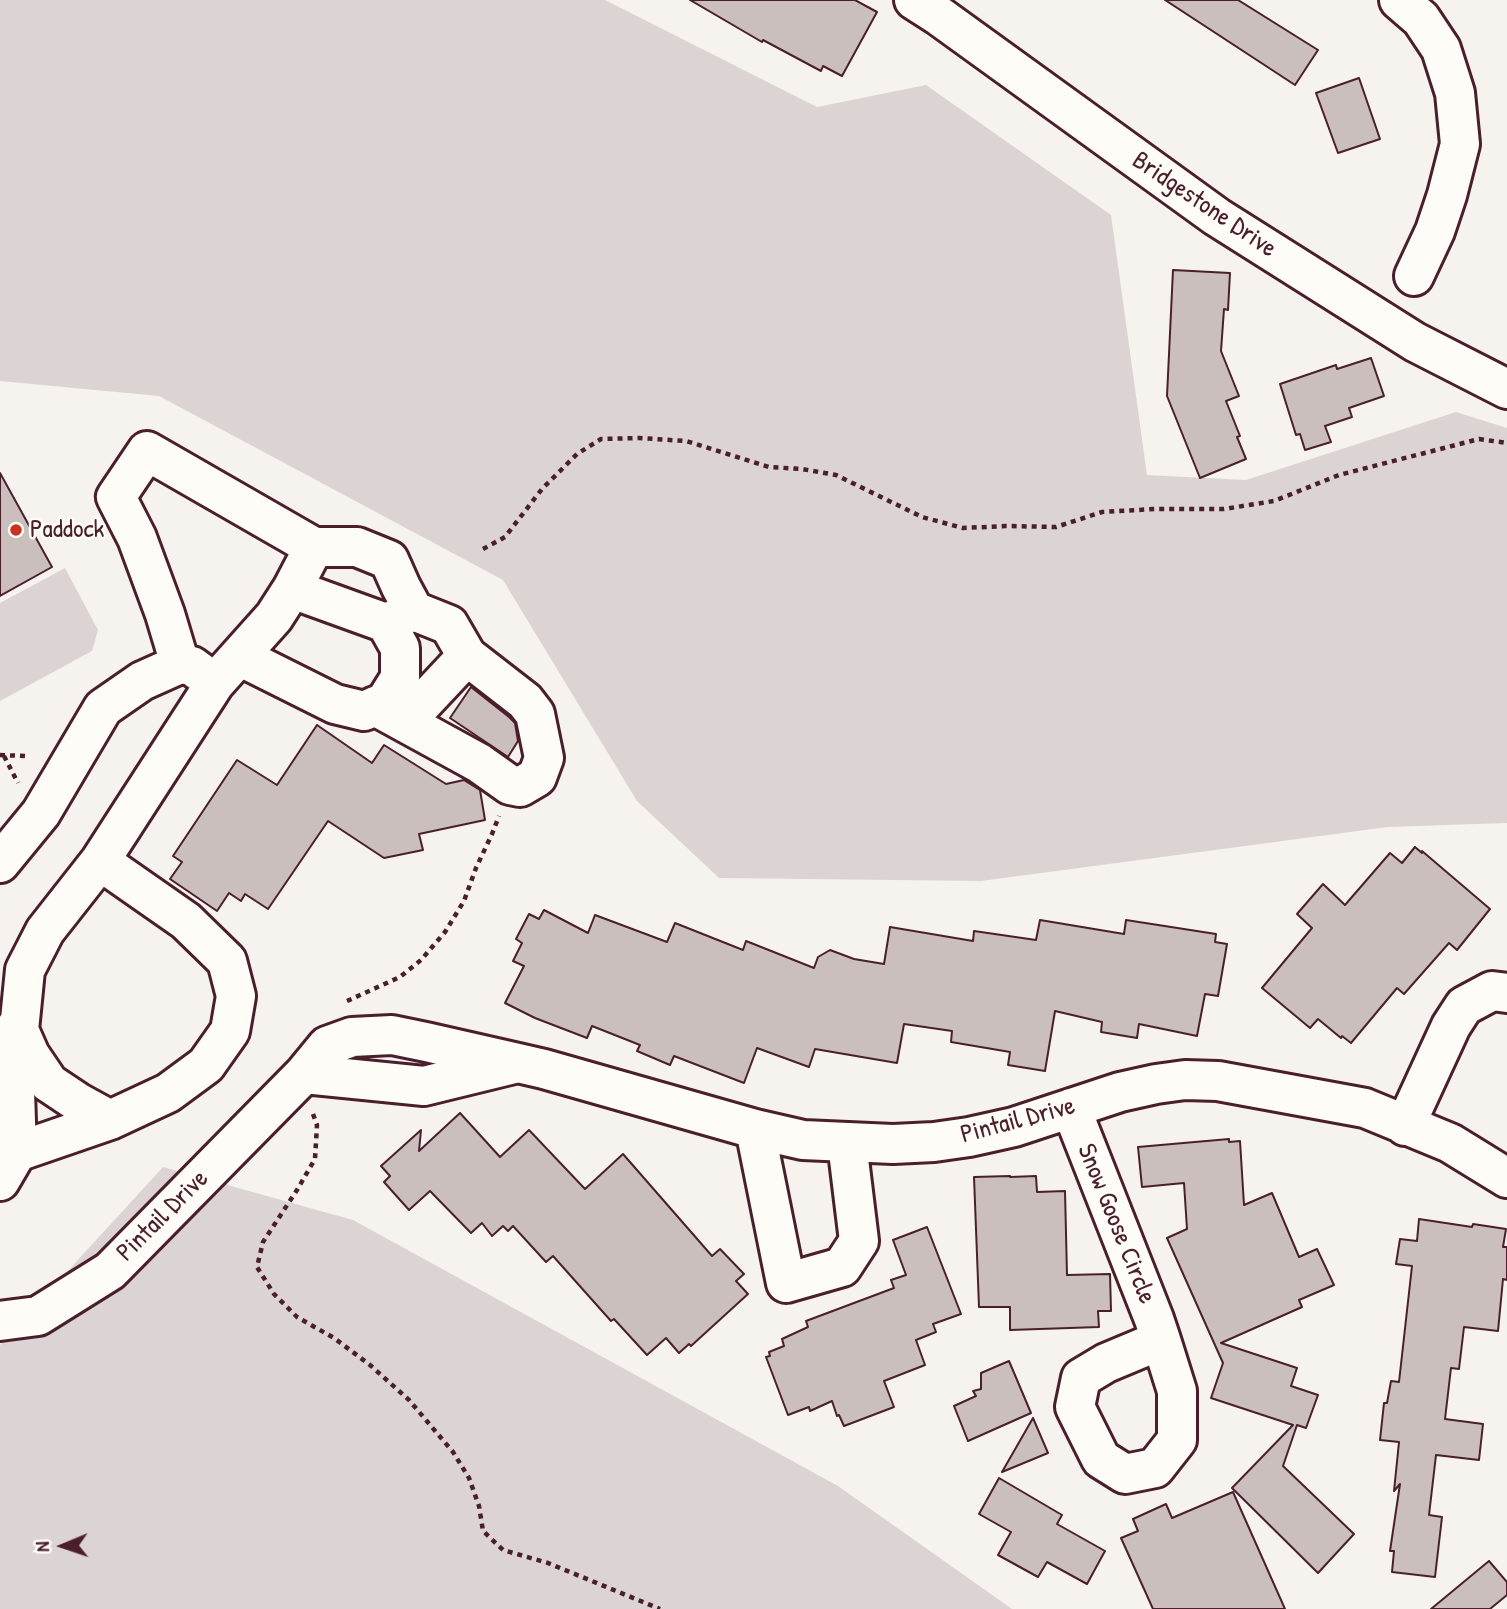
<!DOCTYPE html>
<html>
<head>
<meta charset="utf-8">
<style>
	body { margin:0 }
	#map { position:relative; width:1507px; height:1609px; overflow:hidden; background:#f6f3ef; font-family:"Patrick Hand",sans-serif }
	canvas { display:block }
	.north { position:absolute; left:28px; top:1511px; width:70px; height:70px; -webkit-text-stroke:5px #fdfcf7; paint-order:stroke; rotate:268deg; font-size:19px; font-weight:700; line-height:28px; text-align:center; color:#4a1f2b }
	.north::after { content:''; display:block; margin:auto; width:24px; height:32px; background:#4a1f2b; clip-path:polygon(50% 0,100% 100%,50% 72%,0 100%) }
</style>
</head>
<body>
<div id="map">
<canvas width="1507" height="1609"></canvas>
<div class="north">N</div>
</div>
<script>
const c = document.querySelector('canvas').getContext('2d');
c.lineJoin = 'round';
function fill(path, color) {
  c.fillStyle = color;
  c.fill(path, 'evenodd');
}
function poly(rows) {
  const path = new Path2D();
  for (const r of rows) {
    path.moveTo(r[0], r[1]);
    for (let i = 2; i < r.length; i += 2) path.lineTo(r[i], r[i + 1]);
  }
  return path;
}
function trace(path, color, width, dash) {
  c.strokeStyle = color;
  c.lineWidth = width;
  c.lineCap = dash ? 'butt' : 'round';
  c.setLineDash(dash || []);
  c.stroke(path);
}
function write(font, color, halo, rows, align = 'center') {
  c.font = font + ' "Patrick Hand",sans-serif';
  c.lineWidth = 5;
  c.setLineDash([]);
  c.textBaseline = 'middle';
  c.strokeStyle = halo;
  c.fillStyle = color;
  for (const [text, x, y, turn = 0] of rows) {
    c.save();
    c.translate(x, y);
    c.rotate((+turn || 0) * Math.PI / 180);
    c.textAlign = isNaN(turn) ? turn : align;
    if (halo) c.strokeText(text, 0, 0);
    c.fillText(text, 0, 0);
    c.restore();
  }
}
fill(poly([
	[0,0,605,0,817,107,926,85,1111,215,1147,475,1246,480,1456,412,1507,428,1507,823,1388,827,981,881,719,878,637,801,503,580,159,396,0,381],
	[65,568,98,630,92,651,0,701,0,603],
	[163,1167,353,1220,838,1486,1012,1609,0,1609,0,1345]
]), '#dcd4d2');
const building = poly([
	[690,0,855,0,877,12,842,76,823,66,821,71,763,40,762,42,690,0],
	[1165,0,1238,0,1318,50,1295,85,1165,0],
	[1359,78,1380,139,1338,153,1316,93,1359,78],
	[1173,270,1230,273,1228,310,1224,309,1221,351,1239,396,1226,401,1240,436,1237,437,1246,459,1200,478,1167,396,1173,270],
	[1371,358,1384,396,1349,408,1352,417,1325,426,1331,442,1305,450,1300,434,1296,435,1280,384,1336,365,1337,369,1371,358],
	[0,473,52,567,0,596,0,473],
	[471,687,509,717,515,723,518,741,508,757,450,718,471,687],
	[317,725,372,763,384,745,446,784,464,780,467,782,480,790,485,820,419,834,423,850,384,858,328,821,268,909,245,894,241,901,229,893,217,911,170,879,182,862,173,856,237,760,277,785,317,725],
	[1415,847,1422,853,1422,851,1490,909,1457,950,1449,943,1404,994,1397,988,1351,1043,1342,1036,1341,1038,1318,1019,1310,1028,1262,988,1312,928,1297,914,1323,884,1345,905,1390,853,1402,863,1415,847],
	[544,910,588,933,595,915,667,942,675,923,743,950,746,941,814,968,818,957,830,950,854,959,884,964,890,927,973,941,974,931,1036,940,1040,920,1124,934,1126,920,1216,934,1215,942,1227,944,1218,996,1205,994,1197,1036,1139,1024,1137,1038,1101,1032,1102,1022,1055,1011,1045,1071,1008,1065,1010,1052,951,1042,952,1031,904,1024,897,1063,815,1049,809,1067,757,1048,744,1083,674,1056,670,1065,637,1051,640,1045,592,1026,587,1038,535,1018,505,1003,524,966,513,961,522,943,516,939,529,914,539,919,544,910],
	[460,1113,500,1157,529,1130,585,1189,623,1154,712,1256,720,1249,744,1274,736,1281,748,1294,691,1346,689,1344,679,1353,666,1338,647,1355,614,1319,611,1321,553,1256,546,1262,513,1226,508,1231,503,1226,492,1236,482,1223,471,1233,430,1191,409,1210,384,1182,390,1176,381,1166,421,1130,419,1151,460,1113],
	[1229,1139,1229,1142,1240,1141,1244,1205,1272,1193,1299,1257,1317,1249,1334,1285,1299,1300,1302,1307,1221,1343,1297,1368,1291,1386,1318,1395,1306,1428,1297,1425,1283,1466,1354,1534,1318,1573,1232,1488,1293,1425,1211,1398,1223,1363,1167,1238,1187,1229,1184,1183,1142,1187,1138,1147,1229,1139],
	[1010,1176,1010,1177,1036,1176,1037,1192,1065,1191,1067,1275,1110,1274,1111,1311,1098,1311,1099,1327,1010,1330,1010,1307,979,1307,974,1177,1010,1176],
	[1419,1219,1472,1227,1473,1224,1506,1229,1503,1247,1507,1247,1507,1280,1503,1279,1498,1331,1464,1327,1459,1369,1451,1368,1445,1419,1483,1424,1479,1460,1436,1455,1429,1515,1442,1517,1435,1577,1392,1572,1394,1551,1390,1551,1400,1484,1394,1491,1399,1442,1380,1440,1384,1403,1387,1403,1391,1381,1399,1382,1412,1266,1396,1264,1400,1239,1417,1241,1419,1219],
	[927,1227,961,1314,933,1324,936,1332,916,1340,925,1365,884,1381,894,1407,844,1426,839,1415,837,1416,832,1401,810,1411,809,1407,788,1415,766,1357,770,1356,769,1352,784,1346,782,1339,808,1327,806,1321,894,1288,891,1280,906,1275,893,1240,927,1227],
	[1009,1361,1031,1413,968,1441,954,1406,976,1396,973,1391,981,1389,981,1373,1009,1361],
	[1033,1418,1048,1453,1002,1472,1033,1418],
	[999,1478,1062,1515,1057,1524,1105,1551,1087,1584,1047,1562,1038,1577,998,1555,1011,1532,979,1514,999,1478],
	[1233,1492,1285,1609,1153,1609,1121,1538,1138,1531,1133,1519,1166,1504,1172,1518,1233,1492],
	[1489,1561,1507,1582,1507,1595,1490,1609,1431,1609,1489,1561]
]);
fill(building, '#cbbfbe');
trace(building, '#4a1f2b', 2);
const minor = poly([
	[914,0,939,16,1217,217,1415,342,1507,389],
	[1399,0,1421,19,1441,49,1455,93,1460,144,1447,195,1435,231,1414,276],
	[314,547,357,547,389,560,401,587,414,611],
	[239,656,335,704,364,711,385,702,400,678,400,648,386,623,292,589],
	[180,664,165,614,137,538,116,497,147,451,314,547,292,589,274,617,215,683],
	[375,706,479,763,510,785,520,787,537,777,544,758,535,714,525,701,467,656,449,625,414,611,386,623],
	[405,722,467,656],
	[0,863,41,813,103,708,142,681,180,664,192,666,215,683,100,861],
	[16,1027,19,1030,30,1055,49,1083,79,1103,110,1120],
	[518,1063,424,1086,304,1074,327,1046,352,1037,392,1035,426,1042,518,1063,544,1069,755,1129,803,1140,893,1144,934,1142,969,1137,1014,1127,1120,1092,1156,1084,1185,1080,1218,1081,1365,1108,1450,1143,1507,1178],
	[1071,1108,1154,1319,1161,1340,1177,1391,1177,1440,1155,1468,1125,1474,1101,1459,1075,1407,1081,1378,1106,1363,1161,1340],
	[1405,1126,1451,1026,1464,1006,1492,991,1507,993],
	[755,1129,786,1283,842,1267,859,1241,847,1143],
	[0,1181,17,1152,14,1061,19,1030,25,970,45,931,100,861,186,921,227,961,236,996,230,1031,206,1065,168,1093,110,1120,17,1152],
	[0,1321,38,1316,110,1271,304,1074]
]);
trace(minor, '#4a1f2b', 44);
trace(poly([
	[483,549,505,537,542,489,577,454,601,439,639,438,686,441,769,467,802,469,836,475,922,517,963,528,1006,526,1056,527,1102,512,1155,509,1224,509,1274,501,1339,475,1479,439,1507,443],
	[0,755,25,756],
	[4,756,18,783],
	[347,1001,400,977,421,960,445,932,464,901,476,868,492,834,499,816],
	[313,1114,317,1125,315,1159,297,1190,263,1242,257,1267,274,1294,297,1317,334,1338,370,1365,409,1400,453,1452,469,1478,479,1506,483,1531,503,1550,548,1563,660,1609]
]), '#4a1f2b', 4.5, [5, 5]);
trace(minor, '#fdfcf7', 38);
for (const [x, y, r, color] of [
	[16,530,7,"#c8321e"]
]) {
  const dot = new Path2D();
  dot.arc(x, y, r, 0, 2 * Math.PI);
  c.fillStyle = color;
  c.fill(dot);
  trace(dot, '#fdfcf7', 2.5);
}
write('26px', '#4a1f2b', '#fdfcf7', [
	["Bridgestone Drive",1204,205,34],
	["Pintail Drive",1018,1121,-15],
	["Pintail Drive",163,1216,-45],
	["Snow Goose Circle",1116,1224,68]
]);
write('26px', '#4a1f2b', '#fdfcf7', [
	["Paddock",30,530]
], 'left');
</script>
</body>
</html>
